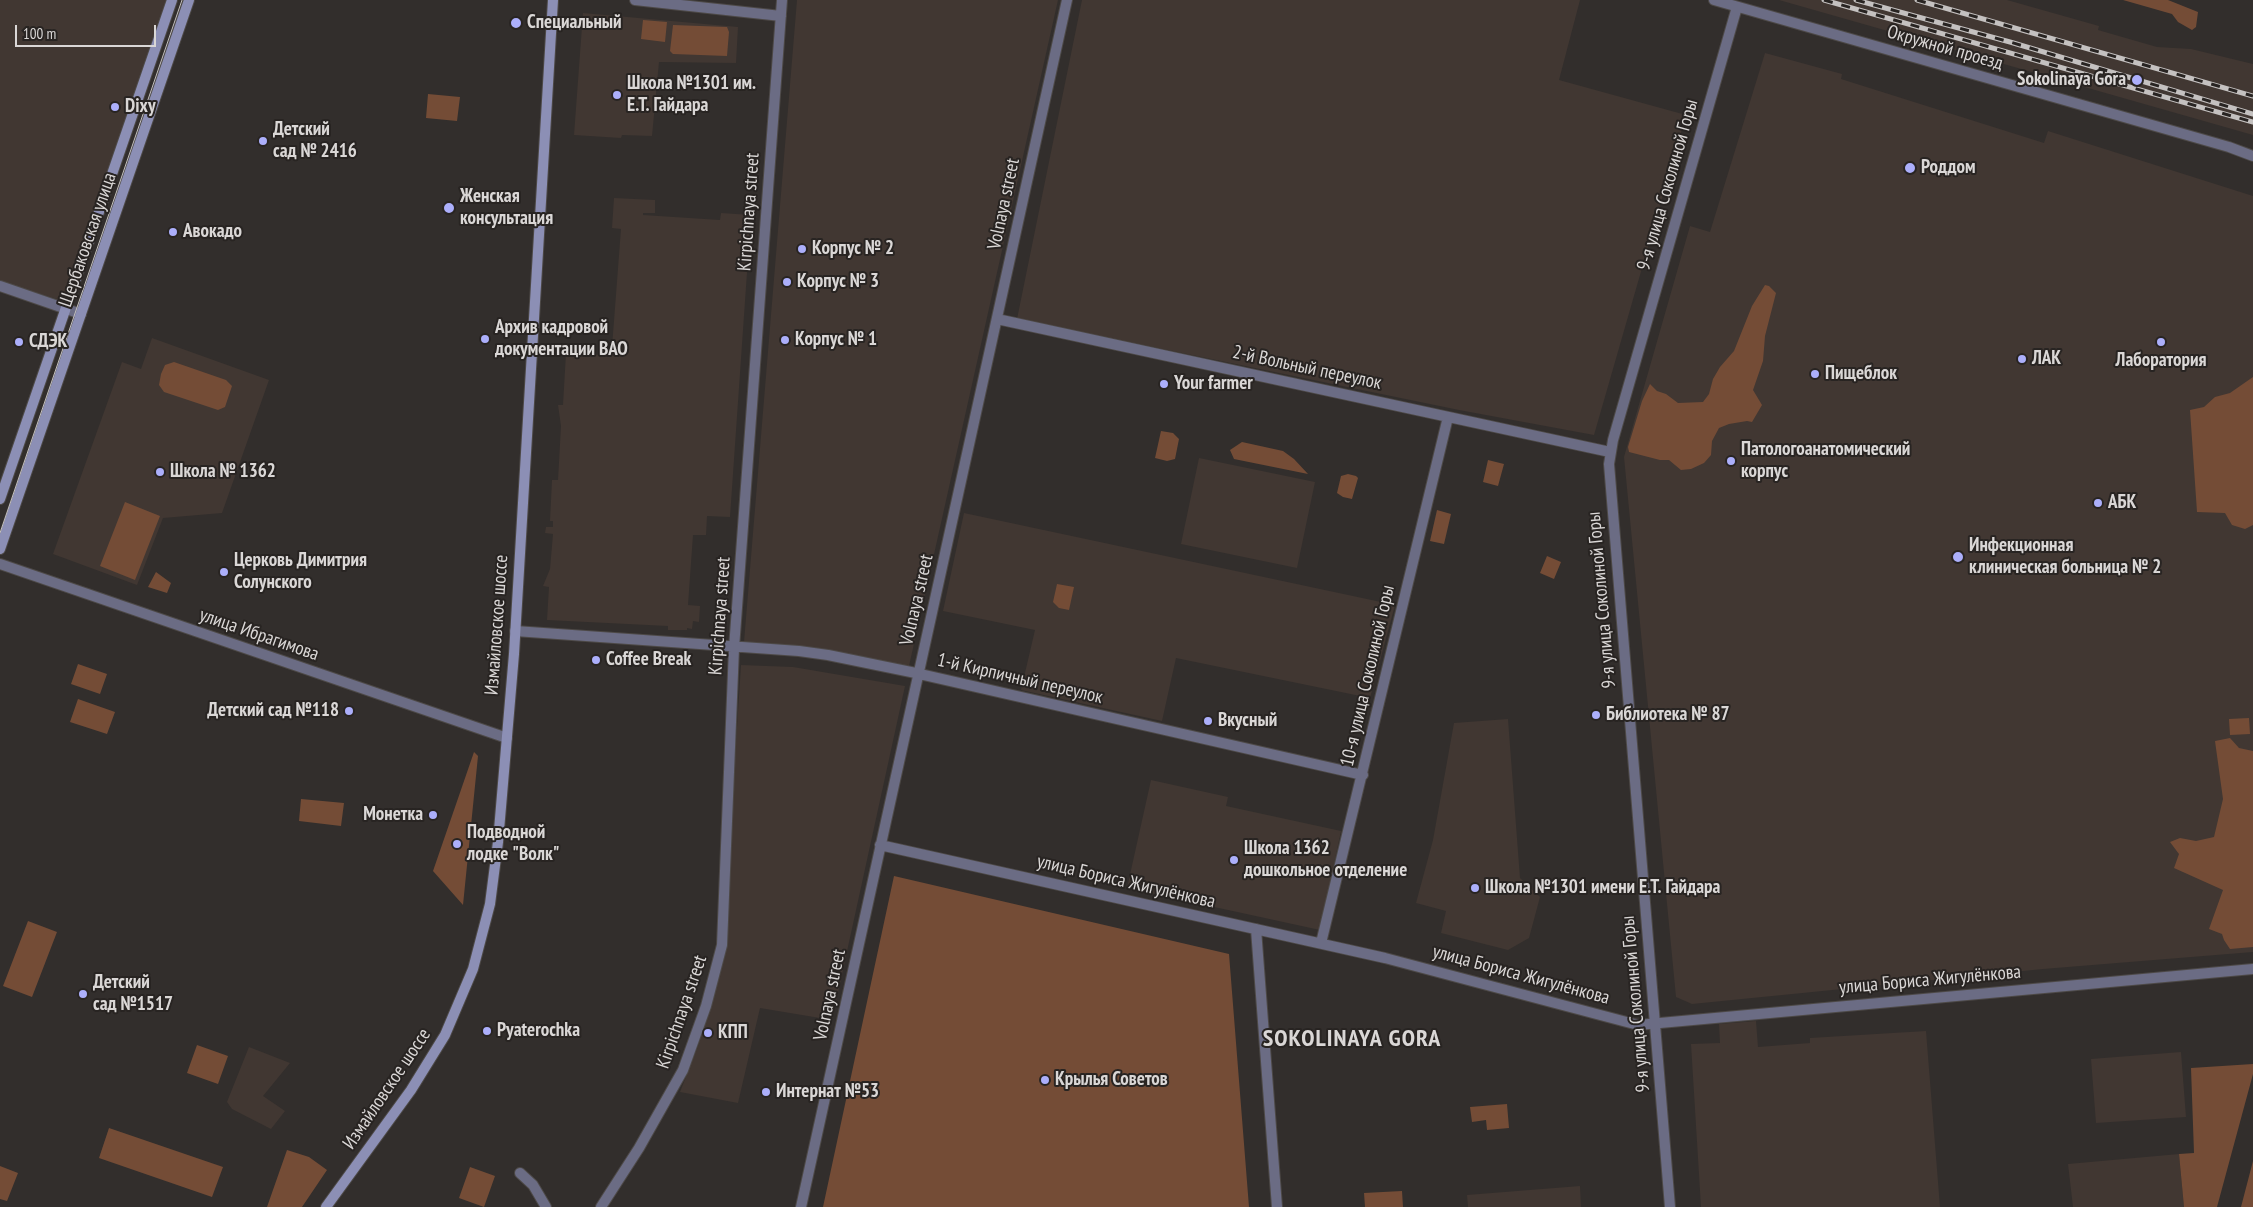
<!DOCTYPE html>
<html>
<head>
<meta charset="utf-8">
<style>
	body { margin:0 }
	#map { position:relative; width:2253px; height:1207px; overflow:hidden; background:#322e2c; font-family:"PT Sans Narrow",sans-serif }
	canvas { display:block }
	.scale { position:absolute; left:15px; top:25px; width:141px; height:22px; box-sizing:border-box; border:2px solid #dad7d6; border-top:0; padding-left:6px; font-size:15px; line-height:18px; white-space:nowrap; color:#dad7d6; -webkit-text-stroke:4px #282422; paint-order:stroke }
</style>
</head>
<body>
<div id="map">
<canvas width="2253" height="1207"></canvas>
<div class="scale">100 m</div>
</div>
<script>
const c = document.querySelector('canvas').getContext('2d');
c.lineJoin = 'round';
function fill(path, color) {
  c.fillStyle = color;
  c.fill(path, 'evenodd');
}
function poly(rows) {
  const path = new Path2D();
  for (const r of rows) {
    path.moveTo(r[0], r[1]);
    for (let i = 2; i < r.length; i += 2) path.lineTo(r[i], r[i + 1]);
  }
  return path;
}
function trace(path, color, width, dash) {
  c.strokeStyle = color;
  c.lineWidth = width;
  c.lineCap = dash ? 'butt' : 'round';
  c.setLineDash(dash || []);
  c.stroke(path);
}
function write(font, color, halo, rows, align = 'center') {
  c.font = font + ' "PT Sans Narrow",sans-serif';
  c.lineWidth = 4;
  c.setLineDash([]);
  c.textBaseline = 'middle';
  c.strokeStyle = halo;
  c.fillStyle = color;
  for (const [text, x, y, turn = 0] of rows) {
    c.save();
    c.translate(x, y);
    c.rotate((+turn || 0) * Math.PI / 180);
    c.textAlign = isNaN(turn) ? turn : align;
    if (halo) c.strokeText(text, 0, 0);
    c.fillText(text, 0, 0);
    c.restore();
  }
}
fill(poly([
	[0,0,167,0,64,298,60,300,0,281],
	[797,0,1058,0,909,666,827,650,744,642],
	[1082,0,1580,0,1559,80,1686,115,1594,435,1459,410,1017,319],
	[1779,0,2007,0,2099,26,2098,30,2157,47,2191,49,2253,64,2253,135],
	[583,13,738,27,736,63,659,62,652,136,622,135,621,138,574,135],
	[1765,53,1842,74,1841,79,2044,143,2048,131,2253,196,2253,952,2043,969,1692,1004,1676,997,1624,457,1690,226,1710,232],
	[614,198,655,200,655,213,643,213,643,215,720,220,721,213,751,215,730,517,707,516,706,535,693,535,688,605,700,606,699,622,693,621,692,629,687,628,687,630,668,630,668,626,547,620,549,587,543,586,550,569,553,534,545,533,546,527,553,527,553,521,550,521,552,480,558,480,561,426,558,405,563,405,566,353,605,355,612,347,621,229,612,228],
	[152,338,269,380,222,513,163,518,137,585,53,554,122,362,141,369],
	[1199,458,1315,482,1297,568,1181,544],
	[964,513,1395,605,1370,698,1176,658,1162,721,1021,690,1035,630,943,611],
	[741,665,793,667,905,686,832,1020,760,1008,738,1103,680,1092,698,1046,723,945],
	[1508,719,1520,878,1540,897,1529,938,1508,950,1441,933,1446,911,1416,903,1433,840,1454,723],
	[1151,780,1228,797,1226,806,1341,831,1320,930,1127,888],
	[1756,1021,1758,1047,1810,1043,1810,1038,1926,1031,1940,1207,1701,1207,1691,1044,1720,1043,1719,1024],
	[249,1047,290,1063,263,1096,285,1111,271,1129,232,1109,227,1102],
	[2181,1052,2186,1117,2096,1123,2091,1059],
	[2179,1154,2184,1207,2073,1207,2068,1164],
	[1580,1186,1581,1207,1468,1207,1467,1195]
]), '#413732');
fill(poly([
	[2123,0,2168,0,2198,12,2196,27,2192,30,2178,22,2172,14],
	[643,20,667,22,665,42,641,39],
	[673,25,727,27,729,32,727,56,673,54,670,51],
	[428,94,460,97,457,121,426,118],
	[1765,285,1769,286,1776,293,1765,336,1763,361,1753,390,1762,405,1752,422,1747,421,1729,424,1719,428,1712,441,1711,455,1704,463,1691,469,1681,470,1669,460,1660,460,1629,452,1628,447,1642,401,1650,384,1657,391,1666,394,1678,403,1703,402,1709,394,1713,379,1720,367,1734,351,1752,306],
	[174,362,226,380,232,386,225,407,218,410,164,392,159,385,161,374,165,365],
	[2253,377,2253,525,2245,529,2232,525,2225,513,2197,512,2190,410,2204,407,2215,397,2230,393],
	[1161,431,1173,433,1179,439,1175,459,1167,461,1155,458],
	[1242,442,1283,451,1294,459,1308,474,1234,459,1230,450],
	[1488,460,1504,464,1498,486,1483,482],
	[1348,474,1356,476,1358,478,1352,499,1343,497,1337,493,1341,476],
	[125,502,160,516,135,580,100,566],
	[1437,510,1451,514,1444,544,1430,541],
	[1547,556,1561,562,1554,579,1540,573],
	[156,572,171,583,167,593,148,587],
	[1057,584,1074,587,1069,610,1059,608,1053,602],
	[78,664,107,674,100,694,71,684],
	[78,699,115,712,107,734,70,722],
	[2249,718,2250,734,2230,735,2229,719],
	[2230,738,2239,748,2253,751,2253,947,2230,949,2224,940,2222,934,2209,929,2223,890,2174,868,2179,854,2170,842,2180,838,2196,841,2214,837,2223,799,2215,741],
	[474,752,478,756,463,905,433,871],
	[301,799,344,803,341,826,299,821],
	[894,876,1229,954,1249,1207,823,1207],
	[28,921,57,932,32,997,3,986],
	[197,1045,228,1056,218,1084,187,1073],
	[2253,1064,2253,1074,2217,1207,2184,1207,2179,1154,2194,1153,2191,1068],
	[1507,1104,1509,1128,1487,1130,1486,1120,1472,1122,1470,1107],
	[109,1128,223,1167,212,1197,99,1158],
	[287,1150,309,1157,327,1170,302,1207,267,1207],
	[2253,1161,2253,1207,2241,1207],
	[0,1166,18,1173,7,1201,0,1199],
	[470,1167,495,1176,484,1207,459,1198],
	[1402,1191,1403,1207,1365,1207,1364,1193]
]), '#744c36');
const minor = poly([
	[635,0,781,16],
	[0,286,81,314],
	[997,319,1610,452],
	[0,564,507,738],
	[515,631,799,651,828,655,911,672,1363,775],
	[880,845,1385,958,1638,1025,2253,969],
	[1256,929,1277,1207],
	[1321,943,1448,417],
	[520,1173,533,1185,546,1207],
	[601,1207,639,1148,683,1070,706,1006,722,945,734,648,782,0],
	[801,1207,1067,0]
]);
const tertiary = poly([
	[1714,0,2229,147,2253,156],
	[1670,1207,1609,464,1613,440,1737,7]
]);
const secondary = poly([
	[0,499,172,0],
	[0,549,189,0],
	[326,1207,411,1090,445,1035,473,969,490,904,498,842,514,654,553,0]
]);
trace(minor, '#4d4947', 12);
trace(tertiary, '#4d4947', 12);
trace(secondary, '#4d4947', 12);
trace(minor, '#6b6c84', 10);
trace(tertiary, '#6b6c84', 10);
trace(secondary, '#8c8fb5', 10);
trace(poly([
	[0,533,182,0]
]), '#c4c1c0', 1);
const rail = poly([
	[1824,0,2253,122],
	[1856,0,2010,42,2253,114],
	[1917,0,2253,96]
]);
trace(rail, '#c4c1c0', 5);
trace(rail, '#282422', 3, [9]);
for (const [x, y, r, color] of [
	[516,23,6,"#acaffb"],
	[2137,80,6,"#acaffb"],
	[617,95,5,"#acaffb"],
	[115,107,5,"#acaffb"],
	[263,141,5,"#acaffb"],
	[1910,168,6,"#acaffb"],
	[449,208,6,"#acaffb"],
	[173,232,5,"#acaffb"],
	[802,249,5,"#acaffb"],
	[787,282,5,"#acaffb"],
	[485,339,5,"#acaffb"],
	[785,340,5,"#acaffb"],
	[19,342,5,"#acaffb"],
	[2161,342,5,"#acaffb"],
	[2022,359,5,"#acaffb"],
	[1815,374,5,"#acaffb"],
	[1164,384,5,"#acaffb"],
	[1731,461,5,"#acaffb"],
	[160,472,5,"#acaffb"],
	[2098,503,5,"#acaffb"],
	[1958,557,6,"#acaffb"],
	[224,572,5,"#acaffb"],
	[596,660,5,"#acaffb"],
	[349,711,5,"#acaffb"],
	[1596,715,5,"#acaffb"],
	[1208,721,5,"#acaffb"],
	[433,815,5,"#acaffb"],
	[457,844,5,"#acaffb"],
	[1234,860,5,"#acaffb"],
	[1475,888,5,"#acaffb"],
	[83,994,5,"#acaffb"],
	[487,1031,5,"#acaffb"],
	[708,1033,5,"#acaffb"],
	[1045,1080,5,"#acaffb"],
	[766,1092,5,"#acaffb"]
]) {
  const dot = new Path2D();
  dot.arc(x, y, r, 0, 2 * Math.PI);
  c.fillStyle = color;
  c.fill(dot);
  trace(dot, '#282422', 2);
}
write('bold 19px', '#dad7d6', '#282422', [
	["Специальный",527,23],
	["Sokolinaya Gora",2126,80,"right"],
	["Школа №1301 им.",627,84],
	["Е.Т. Гайдара",627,106],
	["Dixy",125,107],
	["Детский",273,130],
	["сад № 2416",273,152],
	["Роддом",1921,168],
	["Женская",460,197],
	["консультация",460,219],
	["Авокадо",183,232],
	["Корпус № 2",812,249],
	["Корпус № 3",797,282],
	["Архив кадровой",495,328],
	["документации ВАО",495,350],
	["Корпус № 1",795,340],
	["СДЭК",29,342],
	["ЛАК",2032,359],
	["Лаборатория",2161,361,"center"],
	["Пищеблок",1825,374],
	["Your farmer",1174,384],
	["Патологоанатомический",1741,450],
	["корпус",1741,472],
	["Школа № 1362",170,472],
	["АБК",2108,503],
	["Инфекционная",1969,546],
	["клиническая больница № 2",1969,568],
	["Церковь Димитрия",234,561],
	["Солунского",234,583],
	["Coffee Break",606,660],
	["Детский сад №118",339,711,"right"],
	["Библиотека № 87",1606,715],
	["Вкусный",1218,721],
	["Монетка",423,815,"right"],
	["Подводной",467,833],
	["лодке \"Волк\"",467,855],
	["Школа 1362",1244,849],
	["дошкольное отделение",1244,871],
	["Школа №1301 имени Е.Т. Гайдара",1485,888],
	["Детский",93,983],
	["сад №1517",93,1005],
	["Pyaterochka",497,1031],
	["КПП",718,1033],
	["Крылья Советов",1055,1080],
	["Интернат №53",776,1092]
], 'left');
write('19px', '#dad7d6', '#282422', [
	["Окружной проезд",1945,48,16],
	["9-я улица Соколиной Горы",1668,185,-74],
	["Volnaya street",1004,204,-78],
	["Kirpichnaya street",749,212,-86],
	["Щербаковская улица",88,240,-71],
	["2-й Вольный переулок",1307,368,12],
	["Volnaya street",917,600,-77],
	["9-я улица Соколиной Горы",1602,600,-95],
	["Kirpichnaya street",720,616,-86],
	["Измайловское шоссе",497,625,-86],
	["улица Ибрагимова",259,635,19],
	["10-я улица Соколиной Горы",1368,676,-77],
	["1-й Кирпичный переулок",1020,679,13],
	["улица Бориса Жигулёнкова",1126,882,13],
	["улица Бориса Жигулёнкова",1521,975,15],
	["улица Бориса Жигулёнкова",1930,980,-5],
	["Volnaya street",830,995,-78],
	["9-я улица Соколиной Горы",1636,1004,-95],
	["Kirpichnaya street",682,1012,-71],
	["Измайловское шоссе",387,1089,-56]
]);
c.letterSpacing = '1px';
write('bold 24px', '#dad7d6', '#282422', [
	["SOKOLINAYA GORA",1352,1039]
]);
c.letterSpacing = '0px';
</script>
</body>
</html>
